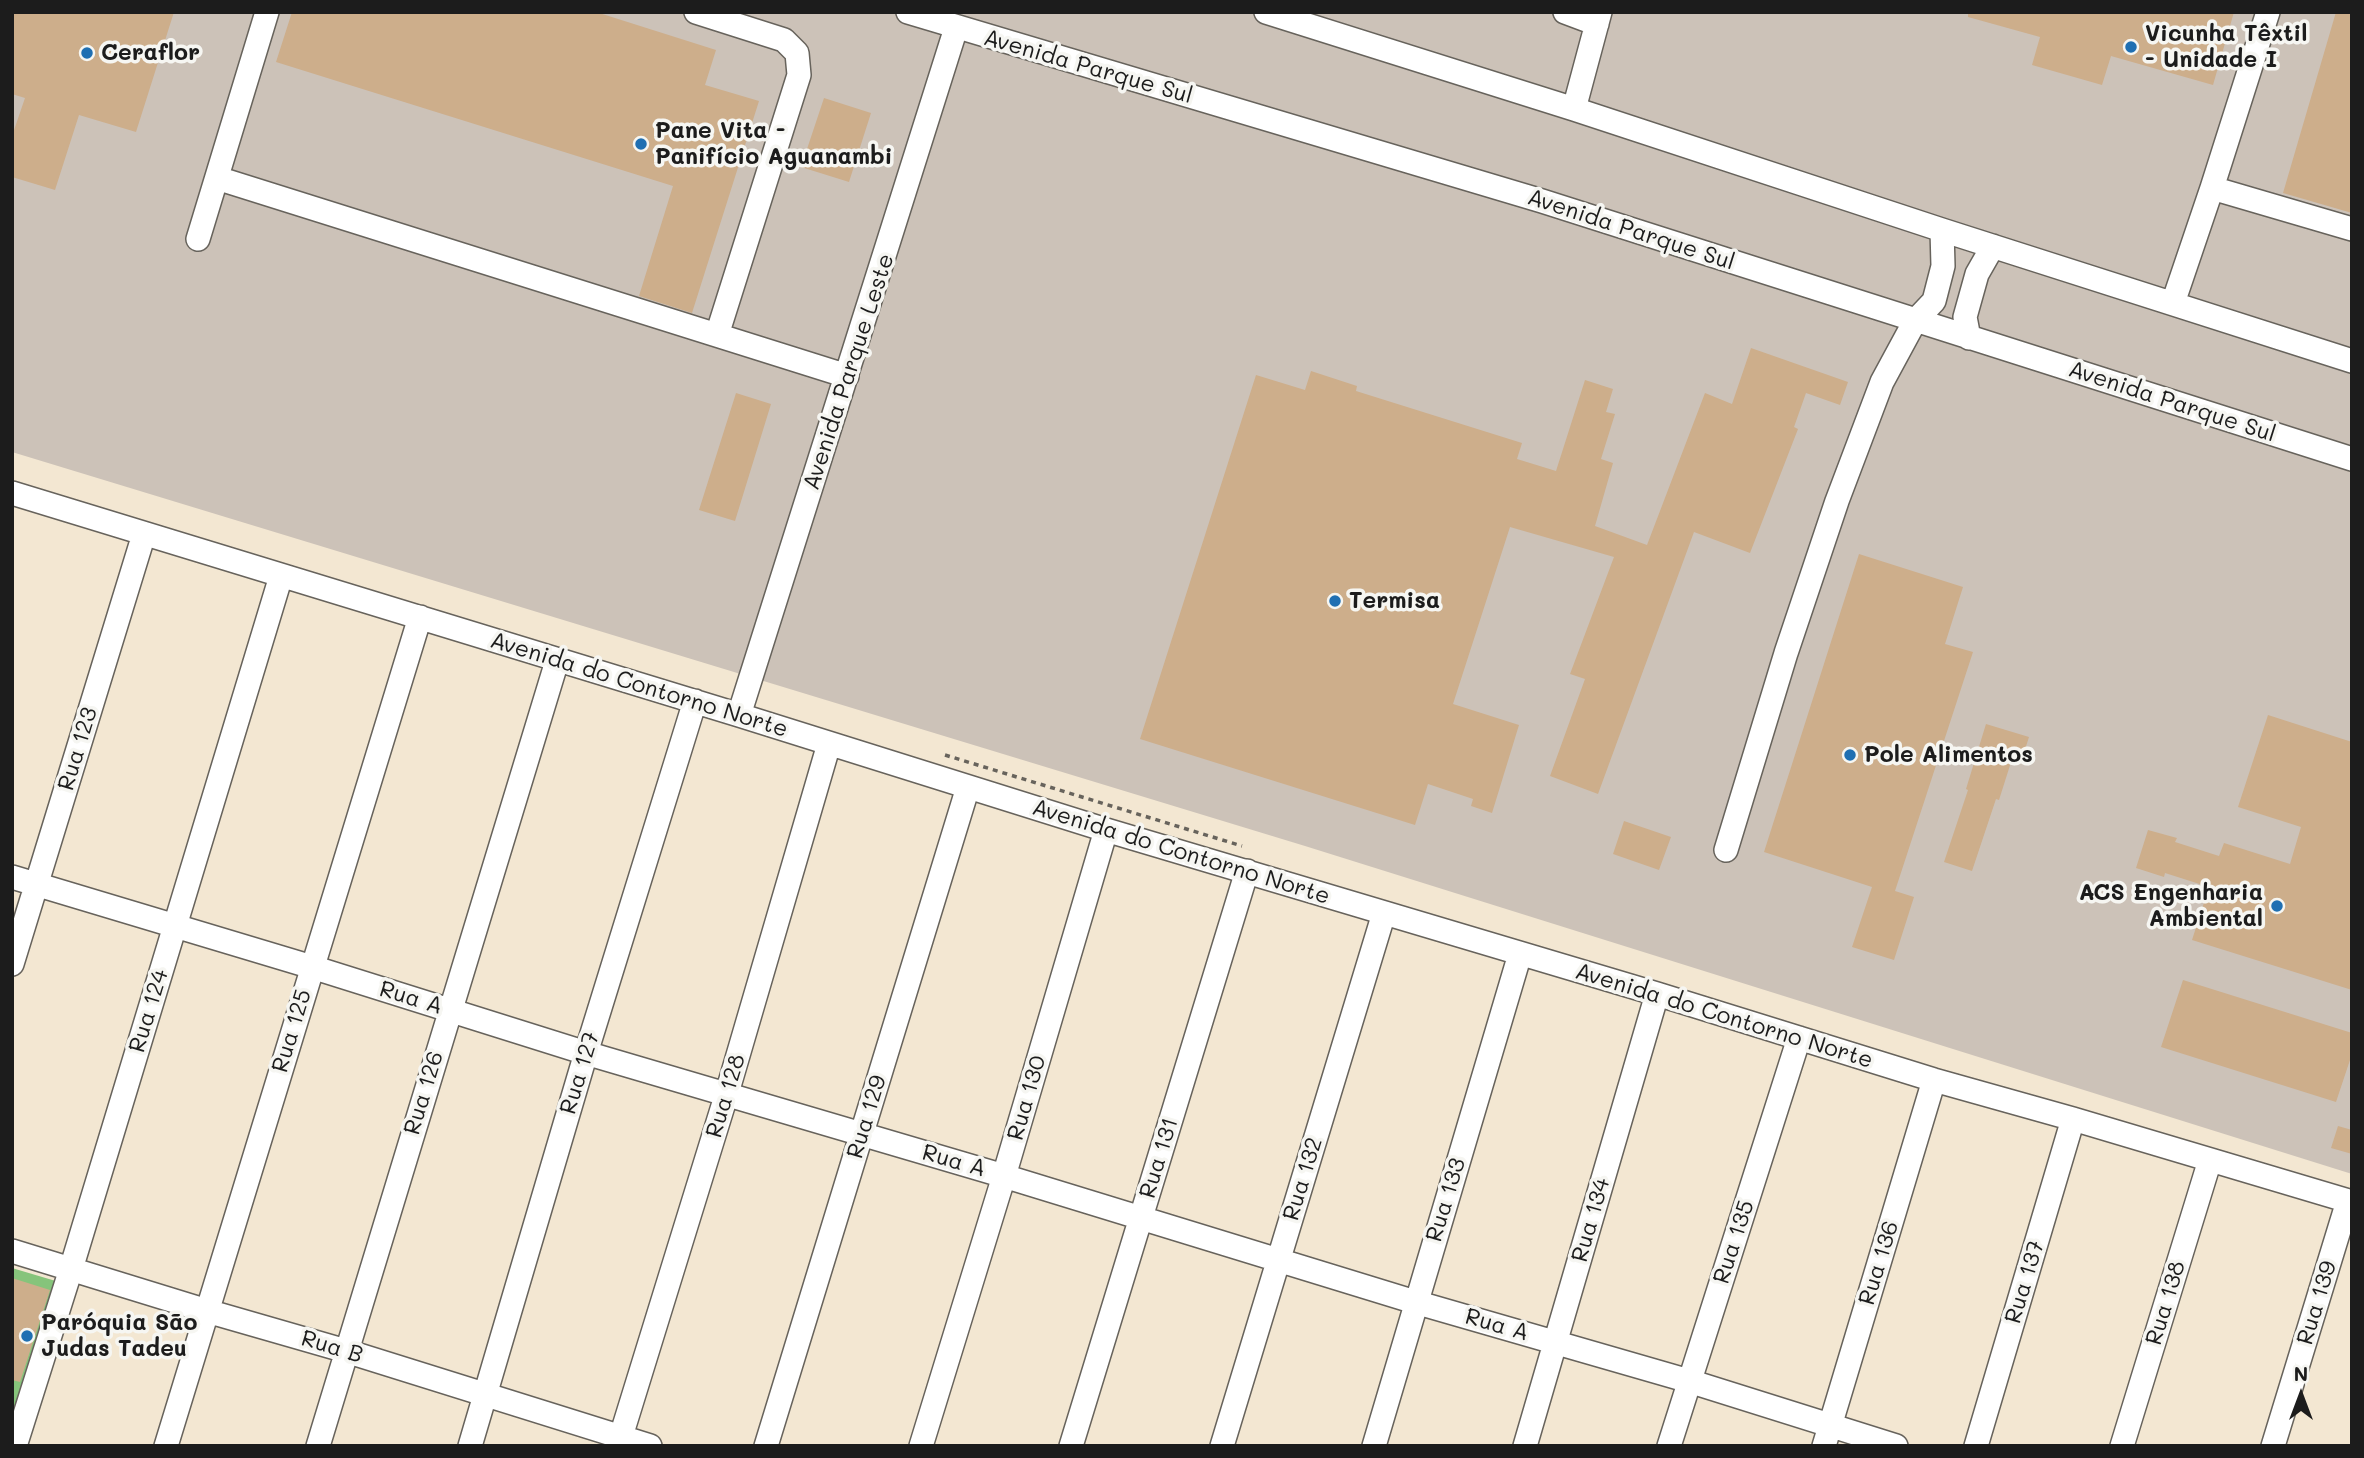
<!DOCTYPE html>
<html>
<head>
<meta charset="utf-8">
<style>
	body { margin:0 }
	#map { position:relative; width:2364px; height:1458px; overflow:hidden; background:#f3e7d2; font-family:Mali,sans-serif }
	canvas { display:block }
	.frame { position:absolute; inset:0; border:14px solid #1c1c1c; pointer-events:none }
	.north { position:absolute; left:2266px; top:1360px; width:70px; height:70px; -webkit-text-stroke:5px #f6f6f2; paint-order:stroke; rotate:0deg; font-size:19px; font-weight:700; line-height:28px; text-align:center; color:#1c1c1c }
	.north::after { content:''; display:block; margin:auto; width:24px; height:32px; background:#1c1c1c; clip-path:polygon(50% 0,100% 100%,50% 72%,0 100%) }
</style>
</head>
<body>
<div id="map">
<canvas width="2364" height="1458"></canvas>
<div class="frame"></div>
<div class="north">N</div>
</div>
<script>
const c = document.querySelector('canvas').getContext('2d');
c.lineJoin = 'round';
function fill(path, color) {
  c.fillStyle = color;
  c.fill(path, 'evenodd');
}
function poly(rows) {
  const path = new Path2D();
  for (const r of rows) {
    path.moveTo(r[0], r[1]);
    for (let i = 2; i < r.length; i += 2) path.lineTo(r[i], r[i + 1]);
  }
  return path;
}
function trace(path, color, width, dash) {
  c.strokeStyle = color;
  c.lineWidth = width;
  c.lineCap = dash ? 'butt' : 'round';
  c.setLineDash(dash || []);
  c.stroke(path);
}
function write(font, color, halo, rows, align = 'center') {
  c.font = font + ' Mali,sans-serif';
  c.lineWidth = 7;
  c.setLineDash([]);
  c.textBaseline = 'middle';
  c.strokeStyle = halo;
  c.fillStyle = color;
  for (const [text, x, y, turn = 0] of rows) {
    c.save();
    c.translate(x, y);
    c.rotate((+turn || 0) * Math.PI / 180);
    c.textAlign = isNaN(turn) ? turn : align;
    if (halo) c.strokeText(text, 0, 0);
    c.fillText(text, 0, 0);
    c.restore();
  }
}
fill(poly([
	[12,12,2352,12,2352,1174,1305,846,12,452]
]), '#ccc2b8');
fill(poly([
	[12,1268,59,1282,12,1426]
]), '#86c47b');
fill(poly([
	[12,12,174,12,136,132,79,115,55,190,12,177,12,136,25,98,12,94],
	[292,12,596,12,716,50,705,85,759,101,692,313,639,296,673,186,276,62],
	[1968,12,2234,12,2213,85,2111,56,2102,85,2032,65,2040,37,1968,17],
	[2336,12,2352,12,2352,213,2283,193],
	[824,98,871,113,849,182,801,167],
	[1751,348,1848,382,1840,405,1806,393,1794,427,1798,429,1750,553,1694,532,1598,794,1550,776,1585,679,1570,674,1614,557,1510,527,1453,704,1519,725,1492,813,1471,806,1473,799,1428,784,1415,825,1140,739,1256,375,1305,390,1311,371,1357,386,1356,391,1522,443,1517,459,1556,471,1585,380,1613,389,1606,412,1615,414,1601,459,1613,463,1595,526,1647,545,1705,393,1732,404],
	[736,393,771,404,735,521,699,510],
	[1859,554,1963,587,1945,644,1973,652,1895,891,1914,897,1894,960,1852,947,1872,887,1764,852],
	[2268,715,2352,742,2352,990,2192,940,2209,887,2165,873,2164,877,2136,868,2148,830,2177,838,2175,842,2219,856,2224,843,2290,864,2301,827,2238,807],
	[1986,724,2029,737,2021,762,2012,759,1999,800,1996,799,1972,871,1944,862,1968,790,1966,789],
	[1624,821,1671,837,1659,870,1613,854],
	[2183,980,2352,1033,2352,1054,2336,1102,2161,1047],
	[2338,1126,2352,1130,2352,1154,2331,1148],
	[12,1278,50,1290,20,1382,12,1380]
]), '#cdae8b');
const minor = poly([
	[696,12,784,40,797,53,799,75,717,335],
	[908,12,1542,201,2352,459],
	[1266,12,1574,109,1942,230,2352,361],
	[1565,12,1597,24],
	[1574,109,1600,12],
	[217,178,847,376],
	[2212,188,2352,229],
	[198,239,267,12],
	[2173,303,2212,188,2268,12],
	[1969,338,1965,317,1977,274,1993,246],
	[12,493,739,715,1106,830,1657,994,1934,1080,2073,1119,2352,1202],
	[739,715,956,28],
	[1726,850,1786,653,1837,501,1882,382,1915,321,1934,301,1943,266,1942,230],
	[12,877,312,967,586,1053,1004,1176,1415,1302,1689,1381,1896,1446],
	[12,964,144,534],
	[12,1251,207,1311,346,1351,650,1446],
	[15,1446,71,1269,281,576],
	[166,1446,420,617],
	[318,1446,557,661],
	[470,1446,586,1053,695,701],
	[618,1446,727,1093,829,744],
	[766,1446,968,787],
	[921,1446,1004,1176,1106,830],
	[1071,1446,1247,871],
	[1222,1446,1384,913],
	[1374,1446,1520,954],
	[1525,1446,1657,994],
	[1669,1446,1799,1038],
	[1824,1446,1934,1080],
	[1976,1446,2073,1119],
	[2122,1446,2210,1160],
	[2273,1446,2348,1201]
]);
trace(minor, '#67635c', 26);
trace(poly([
	[945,755,1242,846]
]), '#67635c', 3.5, [5, 5]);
trace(minor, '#fff', 23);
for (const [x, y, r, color] of [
	[2131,47,7,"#1f6fb2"],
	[87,53,7,"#1f6fb2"],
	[641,144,7,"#1f6fb2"],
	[1335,601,7,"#1f6fb2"],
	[1850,755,7,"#1f6fb2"],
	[2277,906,7,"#1f6fb2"],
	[27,1336,7,"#1f6fb2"]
]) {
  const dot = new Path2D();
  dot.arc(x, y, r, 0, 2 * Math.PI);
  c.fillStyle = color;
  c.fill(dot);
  trace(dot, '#f6f6f2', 2.5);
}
write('bold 23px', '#1c1c1c', '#f6f6f2', [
	["Vicunha Têxtil",2145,34],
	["- Unidade I",2145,60],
	["Ceraflor",101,53],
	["Pane Vita -",655,131],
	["Panifício Aguanambi",655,157],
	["Termisa",1349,601],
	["Pole Alimentos",1864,755],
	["ACS Engenharia",2263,893,"right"],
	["Ambiental",2263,919,"right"],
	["Paróquia São",41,1323],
	["Judas Tadeu",41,1349]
], 'left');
write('23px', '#1c1c1c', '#f6f6f2', [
	["Avenida Parque Sul",1088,67,16],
	["Avenida Parque Sul",1631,230,18],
	["Avenida Parque Leste",849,372,-72],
	["Avenida Parque Sul",2172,402,18],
	["Avenida do Contorno Norte",639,685,17],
	["Rua 123",78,749,-73],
	["Avenida do Contorno Norte",1181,852,17],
	["Rua A",411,998,17],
	["Rua 124",149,1011,-73],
	["Avenida do Contorno Norte",1724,1016,17],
	["Rua 125",292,1031,-73],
	["Rua 127",580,1073,-73],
	["Rua 126",424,1093,-73],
	["Rua 128",726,1096,-73],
	["Rua 130",1027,1098,-74],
	["Rua 129",867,1117,-73],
	["Rua 131",1159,1158,-73],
	["Rua A",954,1161,16],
	["Rua 132",1303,1179,-73],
	["Rua 133",1446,1200,-73],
	["Rua 134",1591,1220,-74],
	["Rua 135",1734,1242,-72],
	["Rua 136",1879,1263,-73],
	["Rua 137",2025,1282,-73],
	["Rua 138",2166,1303,-73],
	["Rua 139",2317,1303,-73],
	["Rua A",1497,1325,16],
	["Rua B",332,1347,17]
]);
</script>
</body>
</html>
